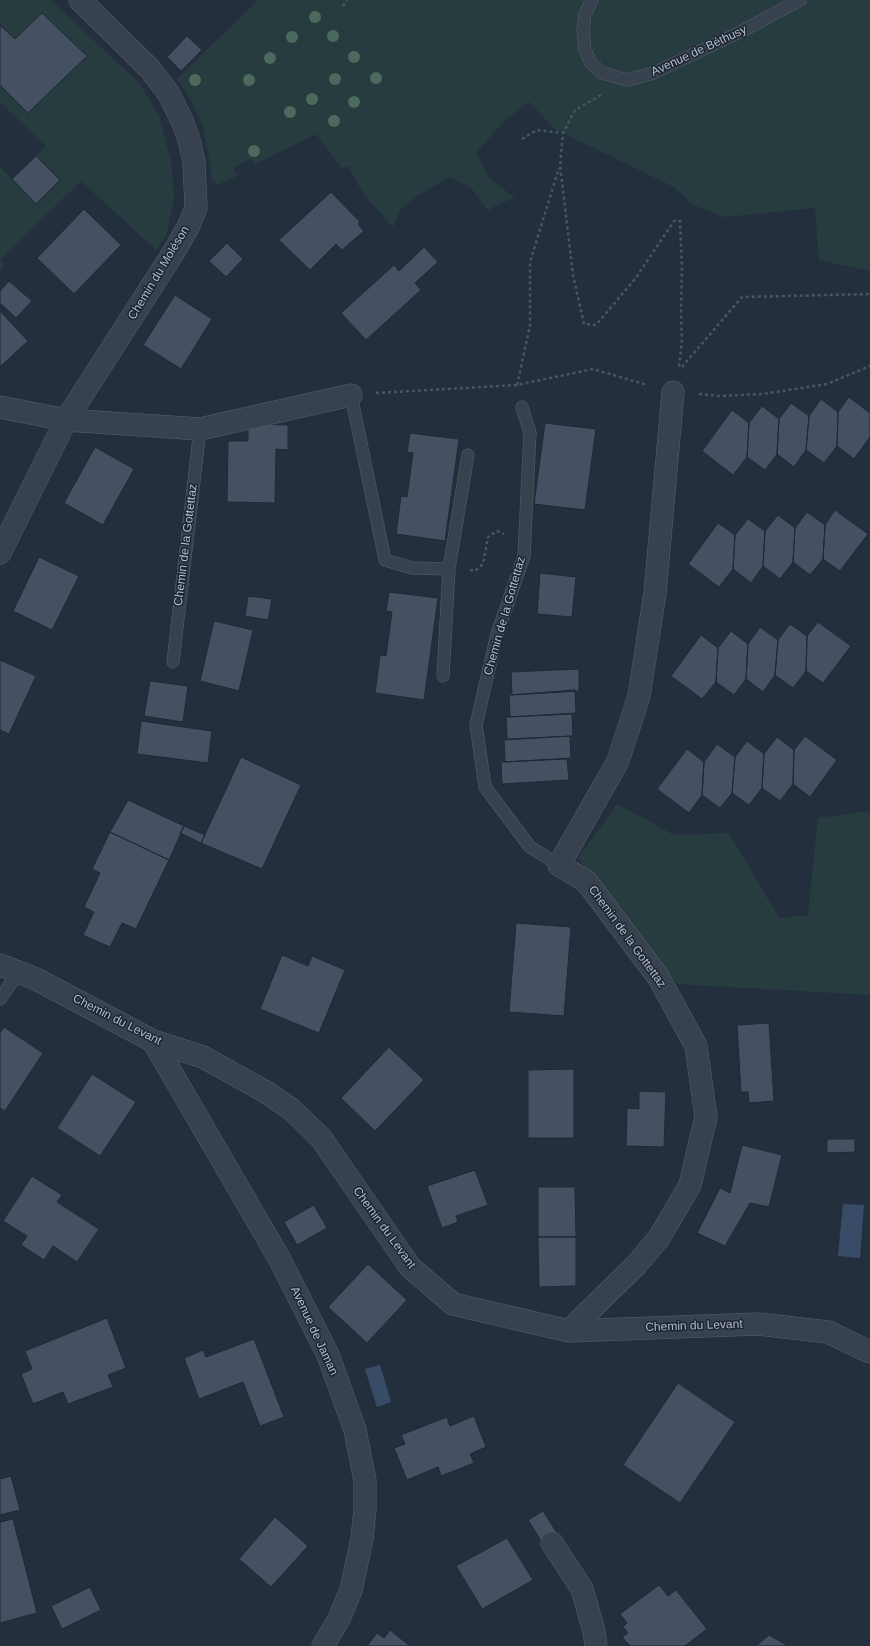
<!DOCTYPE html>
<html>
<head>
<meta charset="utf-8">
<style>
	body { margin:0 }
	canvas { display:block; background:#242f3e }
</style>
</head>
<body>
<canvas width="870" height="1646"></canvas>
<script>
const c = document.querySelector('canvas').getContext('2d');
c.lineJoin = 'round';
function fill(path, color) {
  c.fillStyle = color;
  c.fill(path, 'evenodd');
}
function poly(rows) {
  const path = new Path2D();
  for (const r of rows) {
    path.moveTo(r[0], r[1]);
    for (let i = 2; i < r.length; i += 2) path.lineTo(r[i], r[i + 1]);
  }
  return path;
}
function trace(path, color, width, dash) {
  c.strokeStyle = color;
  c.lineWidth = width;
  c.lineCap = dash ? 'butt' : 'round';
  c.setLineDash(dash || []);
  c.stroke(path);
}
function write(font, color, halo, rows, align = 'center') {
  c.font = font + ' Helvetica,sans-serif';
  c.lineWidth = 3;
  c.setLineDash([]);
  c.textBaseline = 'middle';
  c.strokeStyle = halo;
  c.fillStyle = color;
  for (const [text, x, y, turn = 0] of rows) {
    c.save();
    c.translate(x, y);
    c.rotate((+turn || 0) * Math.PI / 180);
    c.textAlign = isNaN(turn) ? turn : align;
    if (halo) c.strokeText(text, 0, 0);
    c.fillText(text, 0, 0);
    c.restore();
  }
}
fill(poly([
	[0,0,51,0,139,83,159,115,171,162,174,198,166,236,156,250,81,181,1,259,5,264,0,270,0,167,12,179,46,146,0,102],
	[258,0,870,0,870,271,819,260,815,208,724,217,693,205,674,187,555,129,529,102,505,120,476,153,489,178,515,198,500,203,488,211,472,189,450,177,418,195,401,209,393,227,364,195,348,166,342,168,316,134,255,164,252,159,233,168,237,176,217,185,212,180,208,152,202,125,192,102,177,79],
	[617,804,674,835,729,833,779,918,808,915,818,818,870,811,870,995,677,984,578,858]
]), '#263c3f');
fill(poly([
	[843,1204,864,1205,860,1258,838,1256],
	[380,1365,391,1402,377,1407,365,1369]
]), '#394c67');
const building = poly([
	[42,13,87,56,28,113,0,85,0,25,15,39,42,13],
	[187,36,202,50,181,71,167,57,187,36],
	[36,156,60,180,36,204,12,179,36,156],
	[331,192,360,222,358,224,364,231,342,250,336,244,310,270,279,240,331,192],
	[84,209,121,245,74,294,37,258,84,209],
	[227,243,243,259,226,277,209,261,227,243],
	[424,247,438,262,415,283,421,290,366,340,341,313,394,265,399,271,424,247],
	[9,281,32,301,16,318,0,303,0,291,9,281],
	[175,295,212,319,181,369,143,345,175,295],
	[0,311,28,341,0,367,0,311],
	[849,397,870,413,870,437,854,459,837,446,838,412,849,397],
	[821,399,838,412,837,446,824,463,806,450,809,416,821,399],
	[791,403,809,416,806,450,794,467,777,454,779,419,791,403],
	[762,406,779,419,777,454,765,470,747,457,749,423,762,406],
	[732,410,749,423,747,457,733,475,702,451,732,410],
	[545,423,596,429,585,510,534,504,545,423],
	[248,424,288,425,288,450,276,449,275,503,227,502,228,441,248,441,248,424],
	[410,433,459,439,445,541,396,534,401,496,407,497,413,453,407,452,410,433],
	[95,447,134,469,103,525,64,503,95,447],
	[835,510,868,534,840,571,823,559,825,525,835,510],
	[807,512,825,525,823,559,810,575,793,562,795,528,807,512],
	[778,515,795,528,793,562,780,579,763,566,765,531,778,515],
	[748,519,765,531,763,566,751,583,733,569,735,535,748,519],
	[718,523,735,535,733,569,719,587,688,564,718,523],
	[39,557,79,576,52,630,13,611,39,557],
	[540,573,576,577,572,617,537,614,540,573],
	[389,592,438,598,424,700,375,693,380,655,386,656,392,612,386,611,389,592],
	[248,596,272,599,268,620,245,616,248,596],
	[214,621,253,630,239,691,200,681,214,621],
	[818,622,851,646,823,683,806,671,807,636,818,622],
	[790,624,807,636,806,671,793,688,775,675,778,640,790,624],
	[760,627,778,640,775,675,763,692,746,679,748,644,760,627],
	[731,631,748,644,746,679,734,695,716,682,718,648,731,631],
	[701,635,718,648,716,682,702,699,671,676,701,635],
	[0,660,36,676,9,734,0,730,0,660],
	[579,669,579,691,512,695,511,672,579,669],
	[150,681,188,686,183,722,144,716,150,681],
	[575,690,576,713,510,717,509,695,575,690],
	[572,714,573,736,507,739,506,717,572,714],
	[141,721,212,731,208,763,137,754,141,721],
	[570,736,571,758,505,762,504,740,570,736],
	[805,736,837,760,810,797,793,784,794,750,805,736],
	[777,737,794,750,793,784,780,801,762,788,764,754,777,737],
	[747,741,764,754,762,788,749,805,732,793,735,757,747,741],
	[717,744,735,757,732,793,720,808,702,795,704,762,717,744],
	[687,749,704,762,702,795,689,813,657,789,687,749],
	[241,757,301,785,262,869,201,843,241,757],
	[567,759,569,780,502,784,501,762,567,759],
	[128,800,184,826,169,860,110,832,128,800],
	[184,826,205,835,201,843,180,833,184,826],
	[110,832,169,860,136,929,122,923,110,947,83,935,94,912,84,907,100,873,92,869,110,832],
	[516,923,571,927,564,1016,509,1012,516,923],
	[282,955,308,966,312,956,345,970,319,1033,260,1009,282,955],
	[769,1023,774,1101,749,1103,748,1092,741,1092,737,1025,769,1023],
	[4,1027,43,1053,5,1111,0,1108,0,1033,4,1027],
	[389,1047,424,1080,375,1131,341,1098,389,1047],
	[574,1069,574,1138,528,1138,528,1070,574,1069],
	[92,1074,136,1102,100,1156,57,1128,92,1074],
	[639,1091,666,1092,664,1147,626,1146,627,1108,639,1109,639,1091],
	[827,1139,855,1139,855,1152,827,1153,827,1139],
	[742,1145,782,1155,769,1207,750,1203,725,1246,697,1233,720,1188,730,1193,742,1145],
	[475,1170,488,1205,456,1216,458,1222,442,1228,427,1186,475,1170],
	[32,1176,62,1195,57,1202,99,1229,77,1262,53,1246,44,1260,21,1245,27,1236,3,1221,32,1176],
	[538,1187,575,1187,576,1237,538,1237,538,1187],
	[314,1205,327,1228,297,1245,284,1222,314,1205],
	[538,1237,576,1237,576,1286,539,1287,538,1237],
	[368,1264,407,1300,367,1343,328,1307,368,1264],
	[107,1318,126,1368,108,1375,113,1387,68,1404,63,1392,33,1404,21,1374,32,1369,25,1351,107,1318],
	[254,1339,284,1417,260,1426,243,1382,199,1399,184,1358,203,1350,206,1357,254,1339],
	[678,1383,735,1422,680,1503,623,1465,678,1383],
	[474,1416,486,1447,470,1454,474,1463,441,1476,438,1467,407,1480,394,1448,405,1444,401,1435,447,1417,450,1426,474,1416],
	[11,1476,20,1510,0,1515,0,1479,11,1476],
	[543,1511,557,1533,542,1542,528,1520,543,1511],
	[275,1517,308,1546,271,1587,239,1559,275,1517],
	[13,1519,37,1613,0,1623,0,1522,13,1519],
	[507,1538,533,1580,482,1609,456,1566,507,1538],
	[659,1585,668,1596,676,1590,707,1629,685,1646,630,1646,622,1637,628,1633,623,1627,627,1623,620,1614,659,1585],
	[90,1587,101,1610,62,1629,51,1606,90,1587],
	[390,1630,410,1646,367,1646,377,1633,384,1638,390,1630],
	[769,1635,788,1646,756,1646,769,1635]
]);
fill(building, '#455162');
trace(building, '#1f2835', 1);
const service = poly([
	[592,0,585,14,583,31,585,50,591,63,602,73,627,80,654,73,742,31,800,0],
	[351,395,385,560,412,568,449,569,468,455],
	[522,407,530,433,524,556,497,634,476,725,485,787,530,847,559,865],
	[173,662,200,429],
	[443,676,449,569],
	[0,999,18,973]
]);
const minor = poly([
	[0,407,66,420,200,429,351,395],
	[0,553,66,420,175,250,188,227,196,208,194,162,189,140,183,123,169,94,150,69,80,0],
	[0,965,36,979,153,1041,203,1057,266,1092,291,1109,321,1138,410,1267,453,1304,569,1331,758,1324,828,1332,870,1352],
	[153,1041,279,1258,328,1355,355,1430,365,1481,365,1509,362,1539,351,1590,339,1619,323,1646],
	[569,1331,636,1265,659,1238,690,1185,706,1117,696,1046,659,978,586,881,559,865,618,761,639,696,655,593,673,392],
	[552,1543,582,1589,594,1631,596,1646]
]);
trace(service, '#565f6c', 13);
trace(minor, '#565f6c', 23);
trace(poly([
	[343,6,347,0],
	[601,95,575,110,563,133,560,165,573,275,584,324,596,325,635,279,674,221,680,221,682,266,681,315,682,340,679,367],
	[522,139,537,130,563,133],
	[682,367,742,297,870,294],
	[517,385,530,326,530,262,559,168],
	[376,393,517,385,593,369,647,385],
	[699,394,719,396,763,394,827,384,870,366],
	[470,570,475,571,483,564,488,537,497,531,504,534]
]), '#44595c', 2.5, [3, 3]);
trace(service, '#38414e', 12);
trace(minor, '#38414e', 22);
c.fillStyle = '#4b6a5d';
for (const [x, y] of [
	[315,17],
	[333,36],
	[292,37],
	[354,57],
	[270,58],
	[376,78],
	[335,79],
	[195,80],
	[249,80],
	[312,99],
	[354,102],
	[290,112],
	[334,121],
	[254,151]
]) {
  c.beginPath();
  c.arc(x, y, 6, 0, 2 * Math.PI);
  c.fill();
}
write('12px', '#b4bcc9', '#1d2633', [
	["Avenue de Béthusy",699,51,-25],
	["Chemin du Moléson",159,273,-59],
	["Chemin de la Gottettaz",186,545,-83],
	["Chemin de la Gottettaz",505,616,-74],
	["Chemin de la Gottettaz",627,937,54],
	["Chemin du Levant",117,1020,27],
	["Chemin du Levant",384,1228,54],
	["Chemin du Levant",694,1326,-2],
	["Avenue de Jaman",314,1331,65]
]);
</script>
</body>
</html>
